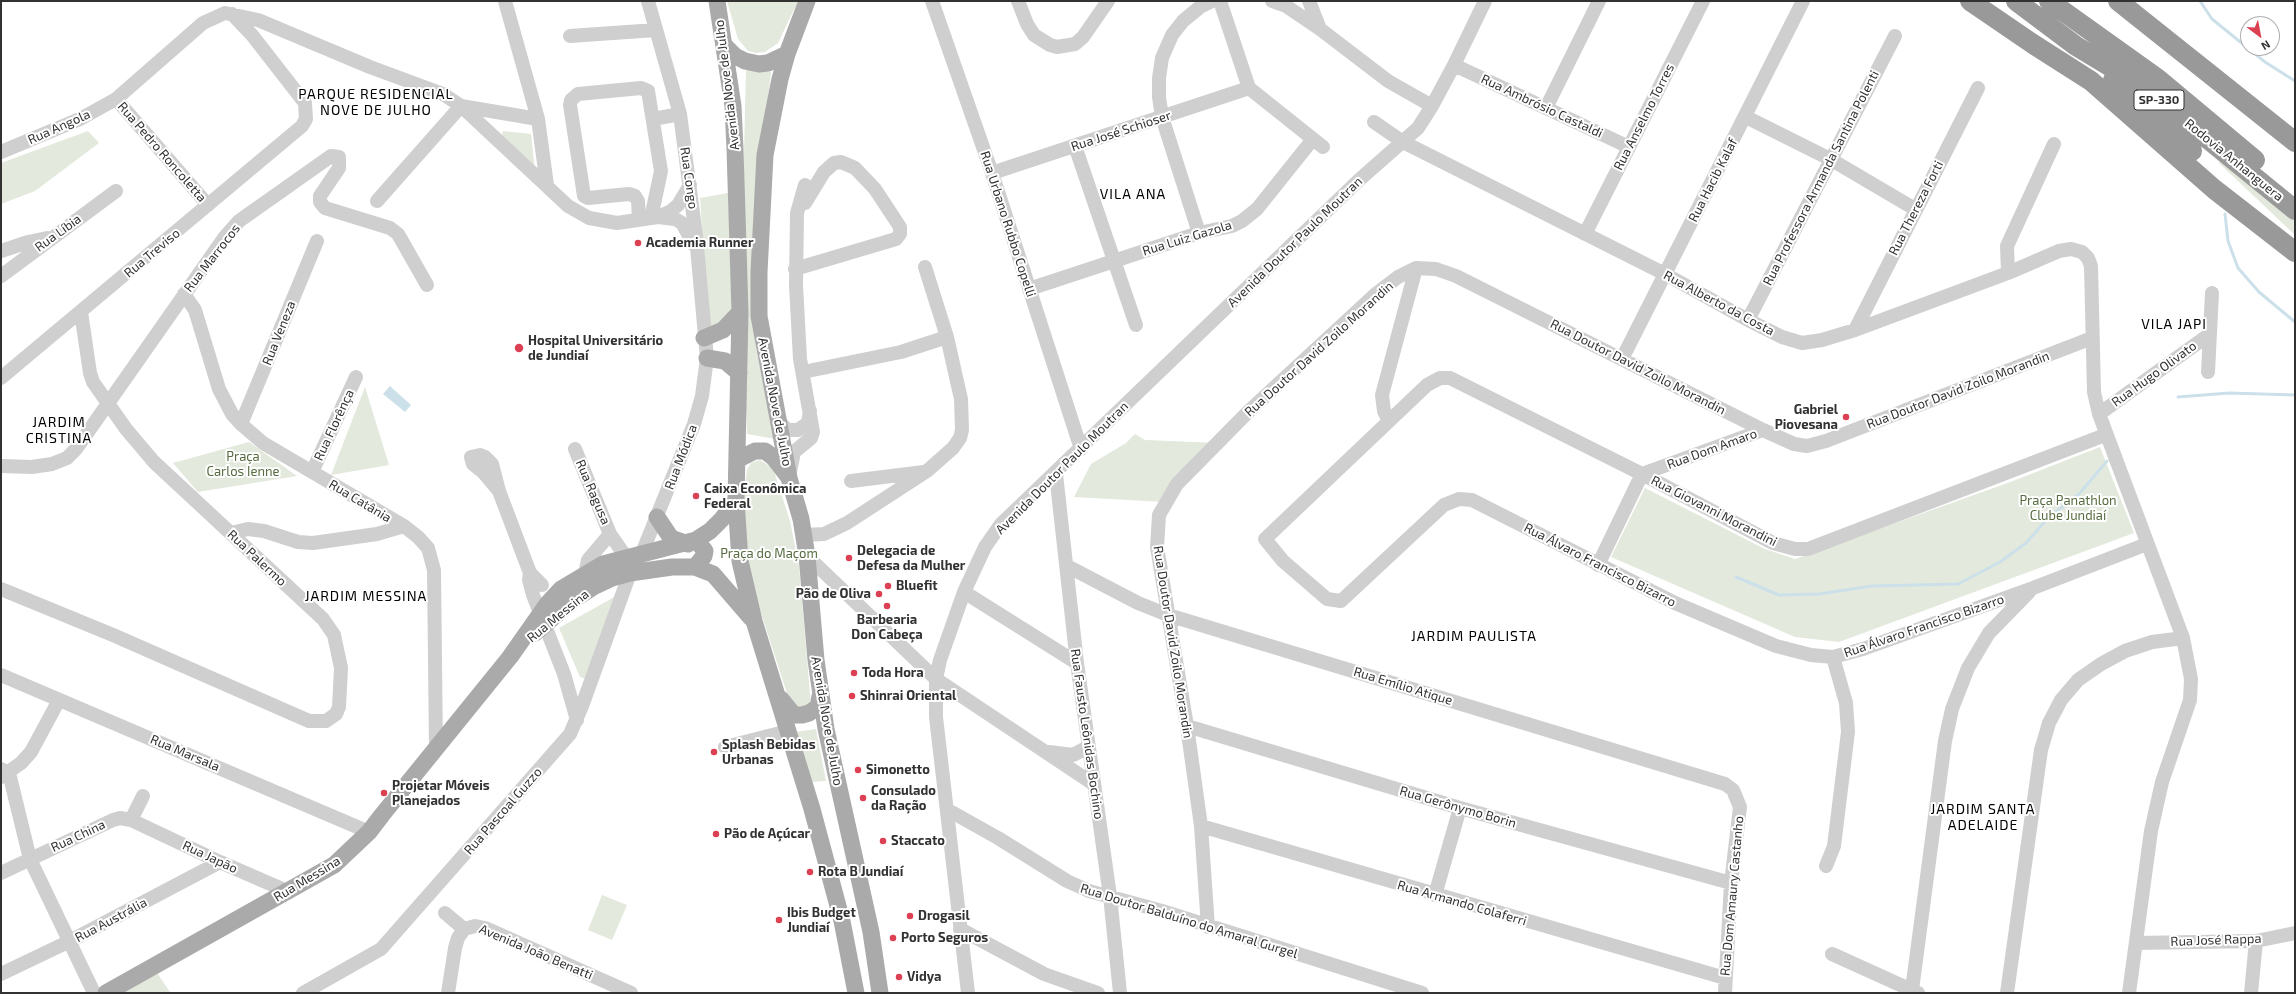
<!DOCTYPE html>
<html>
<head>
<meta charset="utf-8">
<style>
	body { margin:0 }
	#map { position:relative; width:2296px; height:994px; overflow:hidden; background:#fff; font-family:"Exo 2",sans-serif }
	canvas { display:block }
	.frame { position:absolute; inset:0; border:2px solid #323232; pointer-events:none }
	.north { position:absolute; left:2240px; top:16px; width:40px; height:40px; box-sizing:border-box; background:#fff; border:1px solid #adadad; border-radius:50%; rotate:148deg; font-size:11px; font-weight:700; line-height:16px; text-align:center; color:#323232 }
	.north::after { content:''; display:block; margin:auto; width:14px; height:18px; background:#dc4153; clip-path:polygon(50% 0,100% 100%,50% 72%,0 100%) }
</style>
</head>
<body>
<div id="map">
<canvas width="2296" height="994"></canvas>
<div class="frame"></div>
<div class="north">N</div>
</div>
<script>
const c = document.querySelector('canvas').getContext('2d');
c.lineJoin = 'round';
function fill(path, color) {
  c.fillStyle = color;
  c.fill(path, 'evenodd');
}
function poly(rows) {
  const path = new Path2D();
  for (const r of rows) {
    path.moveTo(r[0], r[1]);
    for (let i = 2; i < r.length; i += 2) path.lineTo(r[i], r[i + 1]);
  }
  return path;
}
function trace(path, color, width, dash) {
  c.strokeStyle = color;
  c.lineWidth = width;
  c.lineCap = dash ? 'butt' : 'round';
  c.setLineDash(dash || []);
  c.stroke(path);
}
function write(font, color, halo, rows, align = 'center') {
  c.font = font + ' "Exo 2",sans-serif';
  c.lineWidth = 4;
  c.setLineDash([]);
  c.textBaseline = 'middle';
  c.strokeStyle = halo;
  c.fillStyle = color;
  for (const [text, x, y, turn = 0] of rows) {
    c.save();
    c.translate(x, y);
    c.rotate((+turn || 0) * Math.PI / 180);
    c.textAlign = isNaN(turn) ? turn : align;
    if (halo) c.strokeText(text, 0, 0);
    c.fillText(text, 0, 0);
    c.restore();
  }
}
fill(poly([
	[727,1,798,1,778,43,765,52,756,53,748,51,738,39],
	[746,69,771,72,754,226,753,284,756,348,775,439,747,434,741,279],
	[88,131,99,143,35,191,1,204,1,163],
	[503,131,531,134,535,171,501,137],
	[2221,161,2295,222,2295,235,2219,163],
	[728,193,733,309,714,328,708,325,700,198],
	[365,387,389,465,331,475],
	[1135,434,1145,440,1218,443,1165,502,1074,497,1091,464,1126,443],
	[249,442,297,476,198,492,173,463],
	[2100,447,2134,533,1839,642,1795,637,1611,557,1645,488,1765,549,1795,559,2013,481],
	[760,460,773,468,790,521,799,566,811,705,793,712,761,613,749,600,742,509,747,470,751,463],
	[616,596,587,679,580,677,559,628],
	[816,729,826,781,812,782,795,732],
	[602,895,627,905,612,940,588,930],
	[155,970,170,992,114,993]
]), '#e3e9dc');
fill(poly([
	[390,386,411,405,405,412,383,394]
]), '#cce0ea');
trace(poly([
	[2200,1,2212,19,2265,62,2295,81],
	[2225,214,2228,241,2238,268,2259,292,2295,322],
	[2178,397,2229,393,2295,395],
	[1736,577,1779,595,1819,594,1872,586,1958,584,2000,562,2026,543,2049,517,2079,494,2107,461]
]), '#cce0ea', 3);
trace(poly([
	[505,1,538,119,547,185],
	[932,1,992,173,1081,449],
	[1018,1,1027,24,1034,35,1050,45,1057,47,1075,44,1083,37,1108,1],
	[1220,1,1249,88],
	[1272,1,1286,6,1320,29,1388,81,1432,106],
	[1309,1,1320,29],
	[570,36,656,30],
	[1454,65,1629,147],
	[1249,88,1323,147],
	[116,99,208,205],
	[461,106,538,119],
	[1546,108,1599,1],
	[1746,117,1830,159,1915,209],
	[653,119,680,114],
	[1374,122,1403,142,1665,274,1748,320,1782,337,1802,343,1822,340,1855,330,2008,273,2059,251,2071,249,2082,252,2088,258,2091,266,2094,392,2099,414,2183,638,2191,679,2190,700,2162,782,2151,831,2129,993],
	[1075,146,1136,325],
	[1,152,80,119,116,99,203,23,225,13,258,20,370,67,443,94,461,106,568,206,589,218,617,223,658,217,671,211,678,205,690,185],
	[992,173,1249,88],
	[377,201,461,106],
	[658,217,675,219,682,223,694,245],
	[639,220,638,201,635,196,629,194,588,198,584,196,570,105,571,100,578,94,641,88,648,91,661,171,651,218],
	[1199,233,1162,117,1159,97,1159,78,1162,58,1172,35,1183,21,1200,7,1212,1],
	[1585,234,1703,1],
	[1,251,28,242,47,238],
	[795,269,896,239,900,234,900,227,875,189,855,168,841,162,834,163,824,172,805,203],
	[2008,273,2007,246,2054,144],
	[1,276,116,191],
	[1029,289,1199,233,1232,226,1242,221,1257,209,1313,139],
	[184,294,195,310,219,389,232,414,241,424,263,443,404,526,418,537,428,548,434,570,436,750],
	[1748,320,1895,36],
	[1855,330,1978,88],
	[1622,359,1803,1],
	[803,372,901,352,947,337],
	[2208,372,2212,293],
	[1,378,302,126,306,119,305,103,252,35,232,14],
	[2099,414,2210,334],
	[778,420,787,430,798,430,808,423,810,411],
	[1389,421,1384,411,1382,395,1416,268],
	[241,424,317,241],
	[2105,435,1808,549,1795,549,1773,543,1642,474,1450,378,1440,378,1427,385,1265,539,1283,561,1327,599,1341,601,1444,505,1459,499,1472,500,1675,603,1776,646,1811,655,1833,657,1863,649,2033,588,2147,544],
	[575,449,610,534,626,557],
	[1,466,32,467,52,464,67,458,76,449,224,238,239,221,331,156,339,157,339,168,320,196,320,202,325,208,390,228,398,234,427,285],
	[312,472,356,377],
	[790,472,794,452,811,438,813,432,800,359,796,285,797,213,805,185],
	[1056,474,1077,663,1110,896,1120,993],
	[851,481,924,472],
	[499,491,483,472,473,464,471,457,480,455,485,457,492,464,499,491,530,573,542,585],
	[231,533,248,529,264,531,298,542,313,543,377,534,404,526],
	[804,535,824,534,847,523,927,471,953,448,960,438,962,430,961,399,947,337,925,267],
	[642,553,694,424,702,396,707,358,696,236,680,114,648,1],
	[807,556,936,679,1092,783],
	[1598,565,1642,474,1763,430],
	[1067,566,1138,603,1168,615,1725,784,1733,790,1740,807,1731,883,1725,993],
	[530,573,529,580,533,595,564,674,577,720],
	[585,574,588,560,610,534],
	[1,589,113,635,309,721,326,721,336,714,339,707,341,668,334,635,323,619,154,462,126,429,93,382,90,373,81,312],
	[964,592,1077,663],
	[1,675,369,832],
	[1187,726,1460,808,1731,883],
	[725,747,788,731],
	[1049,752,1073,755,1088,747],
	[1,769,9,773,30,859,94,993],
	[1,777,21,763,31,752,59,700],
	[948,810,998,838,1067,881,1089,891,1162,911,1422,993],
	[131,820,220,862,289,892],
	[1201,826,1725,978],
	[1826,866,1834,846,1848,732,1846,703,1833,657],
	[1,873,113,820,120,818,131,820,143,796],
	[1435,895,1460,808],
	[445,913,464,929],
	[1208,927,1201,826,1187,726,1157,547,1159,515,1177,484,1248,412,1377,293,1398,277,1416,268,1436,269,1456,276,1763,430,1794,444,1807,446,1826,441,2092,338],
	[464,929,475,926,485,928,631,993],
	[960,929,1044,974,1098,993],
	[2136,943,2256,941,2295,933],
	[1832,954,1918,993],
	[1,974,70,941,220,862],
	[1912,990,1945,741,1952,709,1968,668,1989,633,2029,592],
	[303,993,381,949,570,734,582,706,630,573],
	[448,993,455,948,458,938,464,929],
	[968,993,936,717,936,679,940,660,964,592,985,547,1001,524,1024,502,1359,180,1418,128,1432,106,1454,65,1485,1],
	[2007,993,2041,750,2049,723,2061,700,2078,680,2101,664,2125,651,2152,642,2183,638],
	[2251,993,2256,941]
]), '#cfcfcf', 14);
trace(poly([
	[717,1,733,106,735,149,740,312,736,500,740,561,754,621,812,809,842,921,856,993],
	[807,1,787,54,780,79,765,155,759,272,759,316,789,478,801,519,807,556,816,660,826,729,871,932,880,993],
	[725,46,735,56,745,61,759,64,768,63,787,54],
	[704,338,723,330,740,312],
	[707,358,725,361,739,373],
	[737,460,755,451,765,451,774,458,787,475],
	[657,517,671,538,688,544],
	[695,567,704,556,705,551,696,540],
	[535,633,572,601,595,586,612,578,630,573,672,567,695,567,713,574,751,618],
	[781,699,794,715,802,715,809,713,818,707,820,696],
	[106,993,334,865,369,832,382,815,510,657,548,603,561,589,603,564,696,540,710,531,722,519,736,500]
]), '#aaa', 17);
trace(poly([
	[1970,1,2033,44,2091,81,2214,189,2295,252],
	[2016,1,2076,46,2144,87,2295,210],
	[2049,1,2158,79,2255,160],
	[2118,1,2295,142],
	[2113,80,2192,151]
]), '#999', 20);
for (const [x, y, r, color] of [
	[638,243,4,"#dc4153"],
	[519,348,5,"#dc4153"],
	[1846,417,4,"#dc4153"],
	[696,496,4,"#dc4153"],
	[849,558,4,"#dc4153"],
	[888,586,4,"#dc4153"],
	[879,594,4,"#dc4153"],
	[887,606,4,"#dc4153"],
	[854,673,4,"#dc4153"],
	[852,696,4,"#dc4153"],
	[714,752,4,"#dc4153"],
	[858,770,4,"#dc4153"],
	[384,793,4,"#dc4153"],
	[863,798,4,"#dc4153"],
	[716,834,4,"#dc4153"],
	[883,841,4,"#dc4153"],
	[810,872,4,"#dc4153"],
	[910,916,4,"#dc4153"],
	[779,920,4,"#dc4153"],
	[893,938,4,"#dc4153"],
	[899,977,4,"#dc4153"]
]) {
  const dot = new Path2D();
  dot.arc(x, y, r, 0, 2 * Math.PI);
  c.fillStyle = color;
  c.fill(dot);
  trace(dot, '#fff', 1.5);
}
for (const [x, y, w] of [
	[2159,100,50]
]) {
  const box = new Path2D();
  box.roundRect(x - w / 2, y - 10, w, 20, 3);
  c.fillStyle = '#fff';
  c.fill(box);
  trace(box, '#323232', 1);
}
write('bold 12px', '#323232', null, [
	["SP-330",2159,100]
]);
write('13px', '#323232', '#fff', [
	["Avenida Nove de Julho",727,85,-97],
	["Rua Ambrósio Castaldi",1542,106,25],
	["Rua Anselmo Torres",1644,117,-63],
	["Rua Angola",59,127,-24],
	["Rua José Schioser",1121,131,-18],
	["Rua Pedro Roncoletta",162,152,49],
	["Rodovia Anhanguera",2234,160,39],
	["Rua Congo",689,178,82],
	["Rua Professora Armanda Santina Polenti",1821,178,-63],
	["Rua Hacib Kalaf",1713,180,-63],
	["Rua Thereza Forti",1916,208,-63],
	["Rua Urbano Rubbo Copelli",1008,224,72],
	["Rua Líbia",58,233,-36],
	["Rua Luiz Gazola",1187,238,-17],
	["Avenida Doutor Paulo Moutran",1295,242,-44],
	["Rua Treviso",152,253,-40],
	["Rua Marrocos",212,258,-52],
	["Rua Alberto da Costa",1719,303,28],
	["Rua Veneza",279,333,-68],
	["Rua Doutor David Zoilo Morandin",1319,349,-42],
	["Rua Doutor David Zoilo Morandin",1638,367,27],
	["Rua Hugo Olivato",2154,374,-36],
	["Rua Doutor David Zoilo Morandin",1958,390,-21],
	["Avenida Nove de Julho",775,402,79],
	["Rua Florênça",334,425,-65],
	["Rua Dom Amaro",1712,449,-20],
	["Rua Módica",681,457,-69],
	["Avenida Doutor Paulo Moutran",1062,468,-45],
	["Rua Ragusa",593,492,67],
	["Rua Catânia",360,501,31],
	["Rua Giovanni Morandini",1714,511,27],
	["Rua Palermo",257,558,43],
	["Rua Álvaro Francisco Bizarro",1600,565,27],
	["Rua Messina",558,616,-39],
	["Rua Álvaro Francisco Bizarro",1924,626,-19],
	["Rua Doutor David Zoilo Morandin",1173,642,81],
	["Rua Emílio Atique",1403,686,17],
	["Avenida Nove de Julho",827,721,80],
	["Rua Fausto Leônidas Bochino",1087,734,82],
	["Rua Marsala",185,753,23],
	["Rua Gerônymo Borin",1458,807,16],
	["Rua Pascoal Guzzo",503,811,-49],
	["Rua China",78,836,-25],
	["Rua Japão",210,857,25],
	["Rua Messina",307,879,-31],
	["Rua Dom Amaury Castanho",1732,896,-85],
	["Rua Armando Colaferri",1462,903,16],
	["Rua Austrália",111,920,-28],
	["Rua Doutor Balduíno do Amaral Gurgel",1189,921,17],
	["Rua José Rappa",2216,940,-2],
	["Avenida João Benatti",536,952,23]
]);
write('bold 13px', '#323232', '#fff', [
	["Academia Runner",646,243],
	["Hospital Universitário",528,341],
	["de Jundiaí",528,356],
	["Gabriel",1838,410,"right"],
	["Piovesana",1838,425,"right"],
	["Caixa Econômica",704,489],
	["Federal",704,504],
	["Delegacia de",857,551],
	["Defesa da Mulher",857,566],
	["Bluefit",896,586],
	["Pão de Oliva",871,594,"right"],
	["Barbearia",887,620,"center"],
	["Don Cabeça",887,635,"center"],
	["Toda Hora",862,673],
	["Shinrai Oriental",860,696],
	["Splash Bebidas",722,745],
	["Urbanas",722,760],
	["Simonetto",866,770],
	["Projetar Móveis",392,786],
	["Planejados",392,801],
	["Consulado",871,791],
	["da Ração",871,806],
	["Pão de Açúcar",724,834],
	["Staccato",891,841],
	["Rota B Jundiaí",818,872],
	["Ibis Budget",787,913],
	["Jundiaí",787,928],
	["Drogasil",918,916],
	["Porto Seguros",901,938],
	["Vidya",907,977]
], 'left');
write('13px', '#576c41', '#fff', [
	["Praça",243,457],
	["Carlos Ienne",243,472],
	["Praça Panathlon",2068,501],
	["Clube Jundiaí",2068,516],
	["Praça do Maçom",769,554]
]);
c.letterSpacing = '1px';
write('14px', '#000', '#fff', [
	["PARQUE RESIDENCIAL",376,94],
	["NOVE DE JULHO",376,110],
	["VILA ANA",1133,194],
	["VILA JAPI",2174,324],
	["JARDIM",59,422],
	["CRISTINA",59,438],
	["JARDIM MESSINA",366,596],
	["JARDIM PAULISTA",1474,636],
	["JARDIM SANTA",1983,809],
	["ADELAIDE",1983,825]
]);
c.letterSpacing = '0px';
</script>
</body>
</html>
